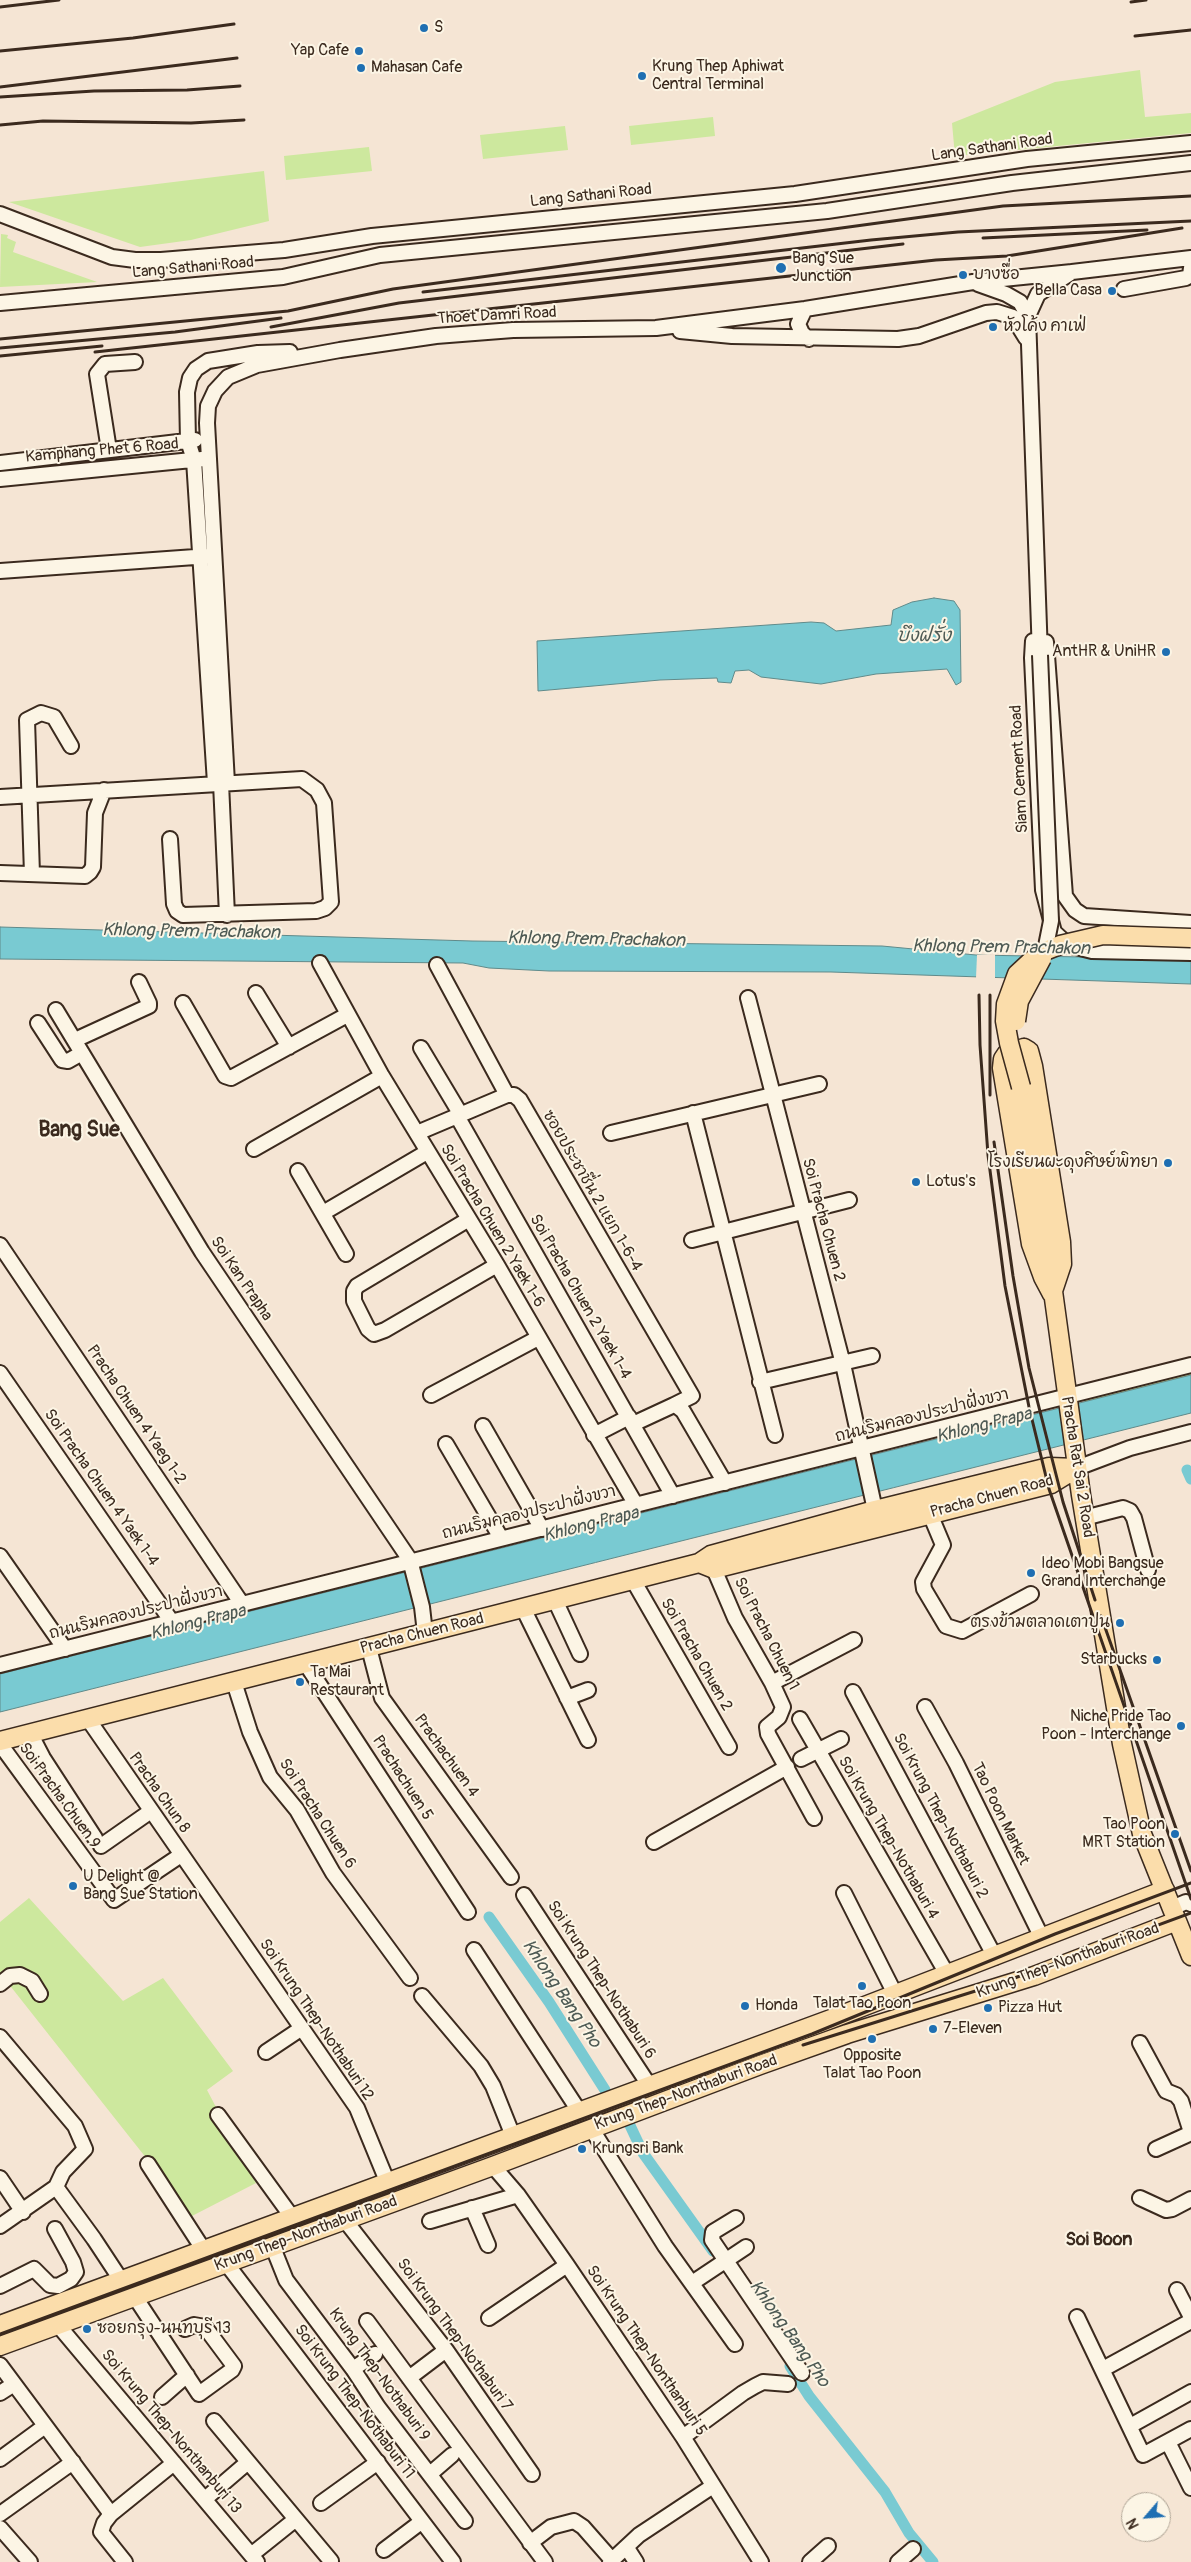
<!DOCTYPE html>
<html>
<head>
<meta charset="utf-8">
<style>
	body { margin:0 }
	#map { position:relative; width:1191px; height:2562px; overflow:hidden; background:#f5e5d4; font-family:Pangolin,sans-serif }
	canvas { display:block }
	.north { position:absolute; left:1121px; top:2492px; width:50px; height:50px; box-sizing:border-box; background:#fcf5e5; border:1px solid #afa495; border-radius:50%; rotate:243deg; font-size:14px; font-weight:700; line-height:20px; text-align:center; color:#3b2a1e }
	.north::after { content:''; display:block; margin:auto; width:18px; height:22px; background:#1f6fb2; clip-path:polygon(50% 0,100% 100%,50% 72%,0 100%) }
</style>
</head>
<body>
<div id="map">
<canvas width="1191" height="2562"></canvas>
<div class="north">N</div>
</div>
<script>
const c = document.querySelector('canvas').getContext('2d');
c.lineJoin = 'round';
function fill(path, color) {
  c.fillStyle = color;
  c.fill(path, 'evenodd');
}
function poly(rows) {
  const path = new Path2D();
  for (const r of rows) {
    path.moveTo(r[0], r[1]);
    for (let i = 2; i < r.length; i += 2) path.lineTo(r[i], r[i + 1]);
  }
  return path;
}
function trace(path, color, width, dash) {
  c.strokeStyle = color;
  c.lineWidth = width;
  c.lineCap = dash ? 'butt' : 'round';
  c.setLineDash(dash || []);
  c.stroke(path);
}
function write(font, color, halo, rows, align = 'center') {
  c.font = font + ' Pangolin,"Playpen Sans Thai",sans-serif';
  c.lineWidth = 4;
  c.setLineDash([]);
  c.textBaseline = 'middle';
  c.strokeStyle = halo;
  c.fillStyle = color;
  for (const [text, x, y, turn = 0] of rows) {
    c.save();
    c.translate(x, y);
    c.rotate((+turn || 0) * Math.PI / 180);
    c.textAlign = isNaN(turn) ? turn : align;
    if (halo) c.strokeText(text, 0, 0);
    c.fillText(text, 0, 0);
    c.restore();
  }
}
fill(poly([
	[1140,70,1145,117,1191,113,1191,133,955,156,952,123,1055,82],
	[713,117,715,136,631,145,629,126],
	[565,126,568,150,483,159,480,135],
	[369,147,372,171,286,180,284,156],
	[264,171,269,221,191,240,140,247,9,202],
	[1,234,8,235,7,238,16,242,13,252,97,282,0,287],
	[1191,1369,1191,1375,1084,1402,1083,1397],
	[29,1898,123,2001,163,1978,233,2071,207,2090,256,2183,192,2216,0,1973,0,1922]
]), '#cde89e');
const water = poly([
	[934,598,954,601,960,610,961,682,956,685,947,669,876,674,821,684,761,677,749,670,735,671,731,683,718,682,717,678,660,680,538,691,537,641,811,622,824,623,836,631,891,625,893,610,912,602,934,598],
	[0,927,472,941,882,946,976,955,1191,959,1191,984,831,972,549,971,489,968,463,963,0,959,0,927],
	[1191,1375,1191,1413,0,1712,0,1674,1191,1375]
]);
fill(water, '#79cad2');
trace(water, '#608a8a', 1);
fill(poly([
	[995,954,995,979,976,978,977,955]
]), '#f5e5d4');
trace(poly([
	[1187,1470,1191,1479],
	[489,1917,549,2002,605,2090],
	[627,2119,643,2153,713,2251],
	[790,2366,809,2396,885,2492,909,2533,933,2562]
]), '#79cad2', 11);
const minor = poly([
	[0,214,112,257,135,260,161,260,284,250,372,236,795,194,1027,159,1191,143],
	[978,284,1006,294,1020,302,1028,316],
	[1124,289,1186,278,1190,275,1191,268],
	[0,303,283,277,380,255,827,211,1012,183,1191,163],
	[805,309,798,324,802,333,809,339],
	[680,331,732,336,898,339,919,336,986,313,997,312,1013,317,1026,338],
	[109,450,97,374,105,364,135,362],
	[0,463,195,440],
	[0,479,202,459],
	[0,571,209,556],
	[1033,641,1032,658,1043,890,1054,932,1068,945,1092,951,1191,953],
	[1046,642,1065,896,1075,910,1084,916,1191,923],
	[1040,655,1028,316,1038,294,1072,272,1191,258],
	[215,783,194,460,188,441,187,392,190,378,196,369,208,361,258,353,290,352],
	[221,783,227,915],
	[227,783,207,423,208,406,215,391,228,377,257,365,340,350,436,336,513,330,656,328,805,309,973,282,1072,272],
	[0,797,302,779,317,790,324,803,331,902,325,908,316,911,183,915,177,911,174,904,170,839],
	[0,873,85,876,90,872,93,867,95,813,104,790],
	[32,874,27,720,41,713,54,717,71,746],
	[320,963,382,1076,497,1265,636,1505],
	[437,965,507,1095],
	[256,993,289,1047],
	[748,998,843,1364,875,1510],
	[183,1003,225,1076,231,1078,347,1015],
	[56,1010,202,1252,410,1560,422,1607,425,1633],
	[38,1023,62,1060,68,1061,82,1053],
	[75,1040,149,1006,149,1003,139,982],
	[421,1048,461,1115],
	[693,1113,775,1435],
	[457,1116,673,1496],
	[417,1133,507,1095,514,1095,520,1100,692,1396,674,1405],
	[611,1133,819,1084],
	[254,1149,382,1076],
	[298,1171,346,1254],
	[323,1213,427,1152],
	[469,1219,357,1286,354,1291,354,1301,368,1329,374,1334,385,1330,497,1265],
	[692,1240,849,1200],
	[0,1245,242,1604],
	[0,1373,172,1622],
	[760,1382,872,1356],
	[431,1395,538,1338],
	[633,1424,674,1405,678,1407,683,1411,725,1483],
	[483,1426,542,1529],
	[594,1435,629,1417],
	[446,1444,501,1538],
	[1077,1468,1130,1448,1191,1432],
	[930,1514,943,1545,923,1582,924,1589,946,1626,962,1631,1031,1594],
	[1084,1518,1123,1508,1130,1511,1134,1518,1148,1570],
	[0,1556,65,1649],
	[714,1569,735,1618,772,1683,783,1707,779,1717,767,1727,768,1734,814,1818],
	[633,1580,729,1747],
	[555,1600,580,1654],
	[523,1608,588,1740],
	[369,1648,382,1698,511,1877],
	[306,1664,468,1912],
	[0,1665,1191,1365],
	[234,1682,250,1732,270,1777,297,1810,333,1873,410,1978],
	[772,1683,854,1640],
	[853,1692,995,1957],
	[567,1698,588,1690],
	[925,1707,956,1763,1042,1938],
	[88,1719,357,2108,387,2181],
	[800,1719,947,1974],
	[30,1733,43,1758,95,1838],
	[0,1744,114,1900,181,1855],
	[801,1759,841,1739],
	[654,1842,787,1767],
	[101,1846,151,1811],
	[844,1893,895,1994],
	[524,1895,649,2085],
	[1179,1905,1186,1902,1191,1904],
	[474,1950,579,2111],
	[0,1984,10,1976,20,1975,32,1981,40,1994],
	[422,1996,481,2066,493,2086,513,2136],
	[0,2037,75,2126,85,2149,63,2172,56,2187,0,2226],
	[1140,2043,1166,2091,1176,2095,1181,2101,1191,2132],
	[266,2052,302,2028],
	[218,2115,292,2217],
	[591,2128,665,2246,735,2344],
	[1156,2149,1191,2133],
	[148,2164,203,2249],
	[493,2166,518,2195,567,2265,683,2437,761,2562],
	[0,2178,23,2212],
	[56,2187,94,2239,121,2280],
	[1140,2198,1166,2210,1172,2209,1191,2199],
	[472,2208,488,2245],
	[736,2218,713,2232,712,2240,802,2373],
	[344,2219,446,2350,532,2474],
	[430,2221,518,2195],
	[272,2245,286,2280,353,2369,378,2407,465,2521],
	[226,2263,453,2562],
	[692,2283,746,2247],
	[0,2286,34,2269,50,2285,58,2286,71,2279,76,2272,73,2262,55,2229],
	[1177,2290,1191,2317],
	[135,2297,199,2394,232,2370,234,2366,205,2327,194,2325,185,2329],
	[1077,2317,1143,2455,1191,2429],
	[489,2318,567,2265],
	[367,2321,545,2562],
	[58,2325,257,2562],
	[0,2365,111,2514],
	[353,2369,375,2354],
	[1103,2369,1191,2321],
	[409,2378,446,2350],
	[0,2393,14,2384],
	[162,2397,187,2375],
	[214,2421,331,2561],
	[1130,2426,1191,2392],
	[683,2437,743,2393,755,2386,763,2382,788,2384],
	[1168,2442,1191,2488],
	[0,2459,45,2426],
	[430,2474,452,2455],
	[205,2499,248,2462],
	[321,2503,378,2462],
	[0,2514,73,2462],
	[0,2528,30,2562],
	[530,2543,551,2527,574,2521,583,2527,612,2560],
	[627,2548,636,2562],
	[384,2550,421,2522],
	[251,2555,296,2519],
	[125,2562,101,2532,104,2523,111,2514,174,2463],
	[610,2562,639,2535,713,2486],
	[810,2562,828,2546],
	[898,2562,913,2549]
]);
const major = poly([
	[1024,1048,1029,1051,1033,1066,1061,1242,1062,1264,1052,1294,1043,1277,1031,1244,1002,1068,1003,1059,1007,1053,1024,1048],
	[1021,1087,1045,1233,1081,1495,1122,1744,1142,1834,1191,1956],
	[699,1563,714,1569,1051,1484,1077,1468],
	[0,1741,699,1563,711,1555,875,1510,1049,1467,1077,1468],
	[0,2325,831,2019,1165,1890],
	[0,2346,493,2166,760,2065,847,2034,1034,1976,1177,1921]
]);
trace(minor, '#3b2a1e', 18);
trace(major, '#3b2a1e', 21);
trace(minor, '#fcf5e5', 14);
trace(major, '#fbddab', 18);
trace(poly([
	[1131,2,1146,0],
	[0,7,59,0],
	[1135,36,1191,30],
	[0,51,133,38,234,24],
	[0,87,237,58],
	[0,97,94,91,187,90,240,86],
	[0,125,43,121,191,123,244,120],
	[983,238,1147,230],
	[423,292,871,240,958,232,1191,221],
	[271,327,399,303,903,244],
	[0,339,288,311,393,289,1003,206,1191,196],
	[0,348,175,332,281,318],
	[95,352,936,260,1007,256,1182,228],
	[0,356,102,346],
	[979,995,980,1045,988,1155,1005,1286,1029,1407,1049,1489,1191,1899],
	[990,995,990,1095],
	[994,1142,1013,1276,1029,1368,1063,1502,1095,1600],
	[1101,1616,1191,1871],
	[803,2045,1001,1983,1191,1913],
	[0,2334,812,2034,1055,1934,1191,1883]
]), '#3b2a1e', 3);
const minorBridge = poly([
	[1040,655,1051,921,1045,951]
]);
const majorBridge = poly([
	[1016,1021,1019,1001,1042,958],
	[1021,1087,1009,1043,1005,1021,1006,1004,1017,974,1031,961,1045,951,1060,945,1103,935,1191,938]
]);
trace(minorBridge, '#3b2a1e', 18, []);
trace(majorBridge, '#3b2a1e', 21, []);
trace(minorBridge, '#fcf5e5', 14);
trace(majorBridge, '#fbddab', 18);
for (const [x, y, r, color] of [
	[424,28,5,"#1f6fb2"],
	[359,51,5,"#1f6fb2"],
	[361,68,5,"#1f6fb2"],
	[642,76,5,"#1f6fb2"],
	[781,268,6,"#1f6fb2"],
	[963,275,5,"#1f6fb2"],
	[1112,291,5,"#1f6fb2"],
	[993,327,5,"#1f6fb2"],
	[1166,652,5,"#1f6fb2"],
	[1168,1163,5,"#1f6fb2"],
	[916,1182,5,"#1f6fb2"],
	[1031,1573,5,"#1f6fb2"],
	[1120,1623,5,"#1f6fb2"],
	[1157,1660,5,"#1f6fb2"],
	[300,1682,5,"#1f6fb2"],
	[1181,1726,5,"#1f6fb2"],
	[1175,1834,5,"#1f6fb2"],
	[73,1886,5,"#1f6fb2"],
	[862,1986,5,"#1f6fb2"],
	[745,2006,5,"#1f6fb2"],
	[988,2008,5,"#1f6fb2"],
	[933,2029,5,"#1f6fb2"],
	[872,2039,5,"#1f6fb2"],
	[582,2149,5,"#1f6fb2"],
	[87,2329,5,"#1f6fb2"]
]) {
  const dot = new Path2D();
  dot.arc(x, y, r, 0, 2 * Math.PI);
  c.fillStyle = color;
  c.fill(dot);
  trace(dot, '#fcf5e5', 2);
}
write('16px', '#3b2a1e', '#fcf5e5', [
	["S",434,28],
	["Yap Cafe",349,51,"right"],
	["Krung Thep Aphiwat",652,67],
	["Central Terminal",652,85],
	["Mahasan Cafe",371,68],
	["Bang Sue",792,259],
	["Junction",792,277],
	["บางซื่อ",973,275],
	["Bella Casa",1102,291,"right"],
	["หัวโค้ง คาเฟ่",1003,327],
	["AntHR & UniHR",1156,652,"right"],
	["โรงเรียนผะดุงศิษย์พิทยา",1158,1163,"right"],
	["Lotus's",926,1182],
	["Ideo Mobi Bangsue",1041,1564],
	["Grand Interchange",1041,1582],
	["ตรงข้ามตลาดเตาปูน",1110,1623,"right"],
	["Starbucks",1147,1660,"right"],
	["Ta Mai",310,1673],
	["Restaurant",310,1691],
	["Niche Pride Tao",1171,1717,"right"],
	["Poon - Interchange",1171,1735,"right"],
	["Tao Poon",1165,1825,"right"],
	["MRT Station",1165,1843,"right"],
	["U Delight @",83,1877],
	["Bang Sue Station",83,1895],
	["Talat Tao Poon",862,2004,"center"],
	["Honda",755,2006],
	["Pizza Hut",998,2008],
	["7-Eleven",943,2029],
	["Opposite",872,2056,"center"],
	["Talat Tao Poon",872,2074,"center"],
	["Krungsri Bank",592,2149],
	["ซอยกรุง-นนทบุรี 13",97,2329]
], 'left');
write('16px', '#3b2a1e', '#fcf5e5', [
	["Lang Sathani Road",992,148,-8],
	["Lang Sathani Road",591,196,-6],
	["Lang Sathani Road",193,268,-5],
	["Thoet Damri Road",497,316,-3],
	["Kamphang Phet 6 Road",102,451,-5],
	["Siam Cement Road",1020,769,-93],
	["ซอยประชาชื่น 2 แยก 1-6-4",592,1191,60],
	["Soi Pracha Chuen 2",823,1220,75],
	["Soi Pracha Chuen 2 Yaek 1-6",492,1226,59],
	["Soi Kan Prapha",241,1279,56],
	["Soi Pracha Chuen 2 Yaek 1-4",580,1297,60],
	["Pracha Chuen 4 Yaeg 1-2",136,1415,56],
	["ถนนริมคลองประปาฝั่งขวา",922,1416,-14],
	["Pracha Rat Sai 2 Road",1077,1467,81],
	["Soi Pracha Chuen 4 Yaek 1-4",101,1488,55],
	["Pracha Chuen Road",992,1497,-15],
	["ถนนริมคลองประปาฝั่งขวา",529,1513,-14],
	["ถนนริมคลองประปาฝั่งขวา",136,1613,-14],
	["Pracha Chuen Road",422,1634,-14],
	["Soi Pracha Chuen 1",766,1634,63],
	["Soi Pracha Chuen 2",696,1655,60],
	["Prachachuen 4",446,1756,54],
	["Prachachuen 5",402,1778,57],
	["Pracha Chun 8",159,1793,55],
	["Soi Pracha Chuen 9",59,1796,54],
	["Soi Pracha Chuen 6",317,1814,57],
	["Tao Poon Market",1000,1814,64],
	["Soi Krung Thep-Nothaburi 2",940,1816,62],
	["Soi Krung Thep-Nothaburi 4",888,1838,60],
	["Krung Thep-Nonthaburi Road",1068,1961,-20],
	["Soi Krung Thep-Nothaburi 6",601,1980,57],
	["Soi Krung Thep-Nothaburi 12",316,2020,56],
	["Krung Thep-Nonthaburi Road",686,2093,-20],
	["Krung Thep-Nonthaburi Road",306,2234,-20],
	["Soi Krung Thep-Nothaburi 7",454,2335,54],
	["Soi Krung Thep-Nonthanburi 5",646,2351,56],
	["Krung Thep-Nothaburi 9",379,2375,54],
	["Soi Krung Thep-Nothaburi 11",354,2402,53],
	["Soi Krung Thep-Nonthanburi 13",171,2432,50]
]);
write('italic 18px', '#4e5a54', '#fcf5e5', [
	["บึงฝรั่ง",924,636],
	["Khlong Prem Prachakon",191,932,1],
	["Khlong Prem Prachakon",596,940,1],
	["Khlong Prem Prachakon",1001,948,1],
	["Khlong Prapa",984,1426,-14],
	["Khlong Prapa",591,1525,-14],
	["Khlong Prapa",198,1623,-14],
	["Khlong Bang Pho",561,1994,56],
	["Khlong Bang Pho",789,2334,55]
]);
write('bold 18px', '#3b2a1e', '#fcf5e5', [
	["Soi Boon",1099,2240]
]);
write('bold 21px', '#3b2a1e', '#fcf5e5', [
	["Bang Sue",79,1131]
]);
</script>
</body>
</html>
